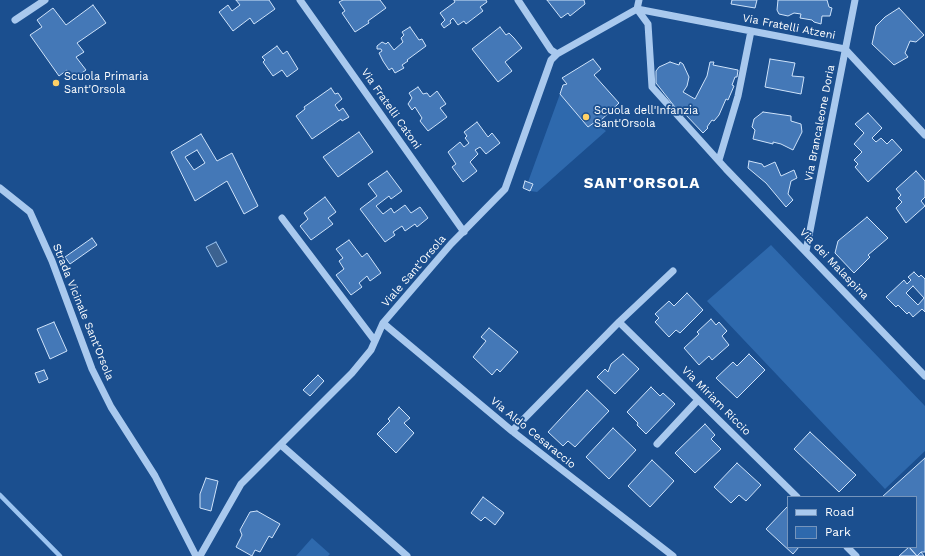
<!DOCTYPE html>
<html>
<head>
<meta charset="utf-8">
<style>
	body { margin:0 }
	#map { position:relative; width:925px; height:556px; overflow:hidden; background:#1b4f8f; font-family:"Work Sans",sans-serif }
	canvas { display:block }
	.legend { position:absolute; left:787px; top:496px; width:130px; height:52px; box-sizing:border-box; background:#1b4f8f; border:1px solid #7695bc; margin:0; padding:5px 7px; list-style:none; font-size:12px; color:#fff }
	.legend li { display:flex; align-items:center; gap:8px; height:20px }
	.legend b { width:20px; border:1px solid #7695bc }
</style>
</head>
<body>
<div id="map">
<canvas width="925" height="556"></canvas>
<ul class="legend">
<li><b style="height:5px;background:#a9c9ee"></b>Road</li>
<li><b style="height:11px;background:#2e69ad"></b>Park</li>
</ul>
</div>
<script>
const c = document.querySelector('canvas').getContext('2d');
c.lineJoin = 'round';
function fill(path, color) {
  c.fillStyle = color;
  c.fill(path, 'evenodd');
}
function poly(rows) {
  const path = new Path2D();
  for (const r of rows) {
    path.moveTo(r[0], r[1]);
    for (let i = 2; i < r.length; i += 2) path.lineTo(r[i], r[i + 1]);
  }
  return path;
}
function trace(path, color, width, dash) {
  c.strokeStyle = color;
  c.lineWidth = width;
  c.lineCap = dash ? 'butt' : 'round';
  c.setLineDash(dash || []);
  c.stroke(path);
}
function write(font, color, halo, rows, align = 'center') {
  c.font = font + ' "Work Sans",sans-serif';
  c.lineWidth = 3.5;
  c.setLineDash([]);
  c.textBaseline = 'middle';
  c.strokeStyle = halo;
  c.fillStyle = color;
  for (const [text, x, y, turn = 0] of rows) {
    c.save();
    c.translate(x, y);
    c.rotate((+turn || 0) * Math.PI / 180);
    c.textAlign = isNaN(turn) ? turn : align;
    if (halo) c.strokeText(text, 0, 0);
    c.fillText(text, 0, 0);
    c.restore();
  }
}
fill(poly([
	[560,94,588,127,595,122,606,131,537,192,530,191,532,184,528,182],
	[771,245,925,406,925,451,885,489,707,301],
	[312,538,330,554,328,556,296,556]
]), '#2e69ad');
const water = poly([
	[216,242,227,262,217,267,206,247,216,242]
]);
fill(water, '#3c6290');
trace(water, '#9cc4f0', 1);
trace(poly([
	[0,495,60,556]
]), '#9cc4f0', 4.5);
const building = poly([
	[236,0,269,0,275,9,254,24,250,18,233,31,219,12,228,5,232,11,240,5,236,0],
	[343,0,380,0,386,8,368,21,369,23,355,32,342,13,345,11,339,2,343,0],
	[454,0,486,0,487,2,480,7,483,11,466,24,464,21,458,25,453,18,450,21,451,23,444,28,441,24,445,20,440,13,455,2,454,0],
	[547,0,584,0,585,4,570,16,568,13,561,18,547,0],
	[732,0,757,0,755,8,731,4,732,0],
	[778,0,827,0,829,7,832,8,830,16,822,16,821,24,814,22,812,20,800,18,801,14,794,13,788,16,779,14,777,10,778,0],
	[93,5,106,23,77,43,84,52,76,57,86,70,73,79,67,70,59,76,30,35,42,27,37,20,53,8,66,25,93,5],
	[899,8,924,35,916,42,910,41,905,53,908,57,894,65,872,44,876,26,885,17,899,8],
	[410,27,419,40,422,39,426,46,407,60,408,61,402,65,404,68,395,73,392,68,389,70,383,61,379,53,382,51,381,49,377,49,377,46,382,42,386,44,388,42,394,50,403,42,401,38,404,35,402,32,410,27],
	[500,27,506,35,509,33,514,38,522,48,505,62,512,71,498,82,472,49,500,27],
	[277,46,283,54,287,51,298,69,287,77,282,70,273,76,263,62,265,60,262,57,277,46],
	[593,59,601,69,594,75,619,103,597,124,595,122,588,127,560,94,563,85,567,84,562,78,593,59],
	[770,59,795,63,792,76,804,77,801,94,765,87,770,59],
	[670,62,679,65,680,62,683,64,689,77,687,86,683,92,695,99,707,76,710,62,714,62,713,65,738,70,737,77,735,77,732,85,734,86,728,100,726,99,719,115,714,121,712,120,707,127,708,128,703,133,685,114,682,116,656,83,656,71,659,67,670,62],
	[418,87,423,94,427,93,430,97,437,91,446,104,440,108,447,117,428,131,420,121,422,118,415,107,412,110,408,104,412,98,409,93,418,87],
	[331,88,335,94,338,93,342,99,335,105,339,111,343,108,349,117,342,121,341,119,312,139,296,116,305,109,304,107,331,88],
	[763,112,791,116,791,121,801,124,802,132,793,150,781,144,773,142,773,144,753,139,755,130,752,127,754,119,763,112],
	[868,113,882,128,872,138,876,142,881,138,887,144,892,139,902,150,868,182,855,167,858,164,854,160,862,152,854,144,864,133,855,124,868,113],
	[477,122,488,137,492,133,500,143,486,154,480,147,475,150,478,154,470,162,477,171,463,182,452,167,456,164,448,152,460,142,464,147,469,143,465,138,467,136,464,132,477,122],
	[359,132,373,152,338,177,323,157,359,132],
	[201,134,217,161,232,153,258,206,244,214,227,181,195,201,171,152,201,134],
	[197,150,205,163,194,170,185,157,197,150],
	[749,161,762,164,764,167,775,162,781,176,794,170,797,178,791,181,788,194,793,200,786,207,766,183,748,168,749,161],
	[387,171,402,191,391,199,389,196,376,206,383,214,391,208,394,213,405,205,411,213,420,207,428,218,417,227,415,224,405,231,402,226,393,232,395,235,385,242,360,209,377,196,368,184,387,171],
	[916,171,925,181,925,197,921,201,925,206,906,223,896,208,902,202,898,198,901,195,896,189,916,171],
	[525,181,533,184,530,191,523,188,525,181],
	[325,197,336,212,328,218,333,224,311,240,300,226,308,219,304,213,325,197],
	[867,217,888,238,868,255,870,257,854,273,835,253,838,241,867,217],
	[92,238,97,245,70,264,65,257,92,238],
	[349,240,362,257,367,253,381,273,370,281,367,276,359,283,362,287,351,295,336,275,344,269,339,261,343,258,336,249,349,240],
	[914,272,919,277,921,275,925,279,925,312,922,309,913,317,909,312,907,314,898,305,896,307,886,297,904,280,907,284,911,280,908,277,914,272],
	[913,286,924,298,918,305,906,293,913,286],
	[687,293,703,310,680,333,676,330,669,337,655,322,659,318,655,314,669,301,674,306,687,293],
	[711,319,716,325,719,322,727,331,722,336,729,345,712,360,709,356,699,365,684,348,699,334,697,332,711,319],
	[54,322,67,351,50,359,37,329,54,322],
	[489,328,518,352,500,372,497,369,492,375,473,357,486,341,481,337,489,328],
	[623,354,639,369,615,394,597,377,605,369,608,372,611,364,623,354],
	[749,354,765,370,737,398,716,378,733,362,737,366,749,354],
	[44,370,48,379,39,383,35,373,44,370],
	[318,375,324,381,310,396,303,390,318,375],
	[651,387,660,396,663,393,675,404,646,434,637,425,638,423,627,412,651,387],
	[587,390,609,411,575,447,568,441,563,446,548,432,587,390],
	[399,407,410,418,404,423,414,433,396,453,377,434,390,421,388,419,399,407],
	[705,424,715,435,711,439,721,449,695,473,675,453,705,424],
	[613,428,636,450,609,479,586,457,613,428],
	[810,432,856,475,839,492,794,449,810,432],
	[925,458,925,552,921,552,917,556,909,547,916,547,916,497,882,497,925,458],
	[652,460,674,481,650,507,628,486,652,460],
	[737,463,761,485,746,501,739,495,731,503,714,487,737,463],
	[206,478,218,481,211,511,200,508,200,494,206,478],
	[483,497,504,513,495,525,485,517,481,521,471,513,483,497],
	[788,506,788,547,799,547,793,554,766,529,788,506],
	[257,511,280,524,272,538,269,536,260,552,255,550,252,556,236,547,242,535,240,530,250,512,257,511],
	[909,547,917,556,921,552,924,556,899,556,909,547]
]);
fill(building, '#4478b7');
trace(building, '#cfe3fa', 1);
trace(poly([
	[300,0,464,232],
	[518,0,551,50,557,54],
	[637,9,648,24,652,87,726,169,925,376],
	[637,9,845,49,925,135],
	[637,9,639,0],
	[15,20,45,0],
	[719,160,738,96,751,31],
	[0,188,30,212,52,261,92,369,111,407,155,476,196,556],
	[282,218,375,341],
	[806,251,855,0],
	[619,322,673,271],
	[383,323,512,431,673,556],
	[512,431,619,322,797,497],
	[657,444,698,400],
	[281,445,407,556],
	[847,547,856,556],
	[200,556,241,484,352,373,371,350,383,323,451,244,505,189,551,60,557,54,637,9]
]), '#a9c9ee', 7);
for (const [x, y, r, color] of [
	[56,83,4,"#ffd166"],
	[586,117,4,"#ffd166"]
]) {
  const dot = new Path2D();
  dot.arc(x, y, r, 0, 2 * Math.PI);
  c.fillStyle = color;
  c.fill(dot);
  trace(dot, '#1b4f8f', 1.5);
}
write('11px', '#fff', '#1b4f8f', [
	["Via Fratelli Atzeni",789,27,11],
	["Via Fratelli Catoni",391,109,55],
	["Via Brancaleone Doria",820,123,-79],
	["Via dei Malaspina",834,264,46],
	["Viale Sant'Orsola",414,271,-49],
	["Strada Vicinale Sant'Orsola",83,312,68],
	["Via Miriam Riccio",716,401,45],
	["Via Aldo Cesaraccio",533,433,39]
]);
write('11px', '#fff', '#1b4f8f', [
	["Scuola Primaria",64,77],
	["Sant'Orsola",64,90],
	["Scuola dell'Infanzia",594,111],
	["Sant'Orsola",594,124]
], 'left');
c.letterSpacing = '1px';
write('bold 15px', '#fff', '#1b4f8f', [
	["SANT'ORSOLA",642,184]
]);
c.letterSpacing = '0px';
</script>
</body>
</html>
